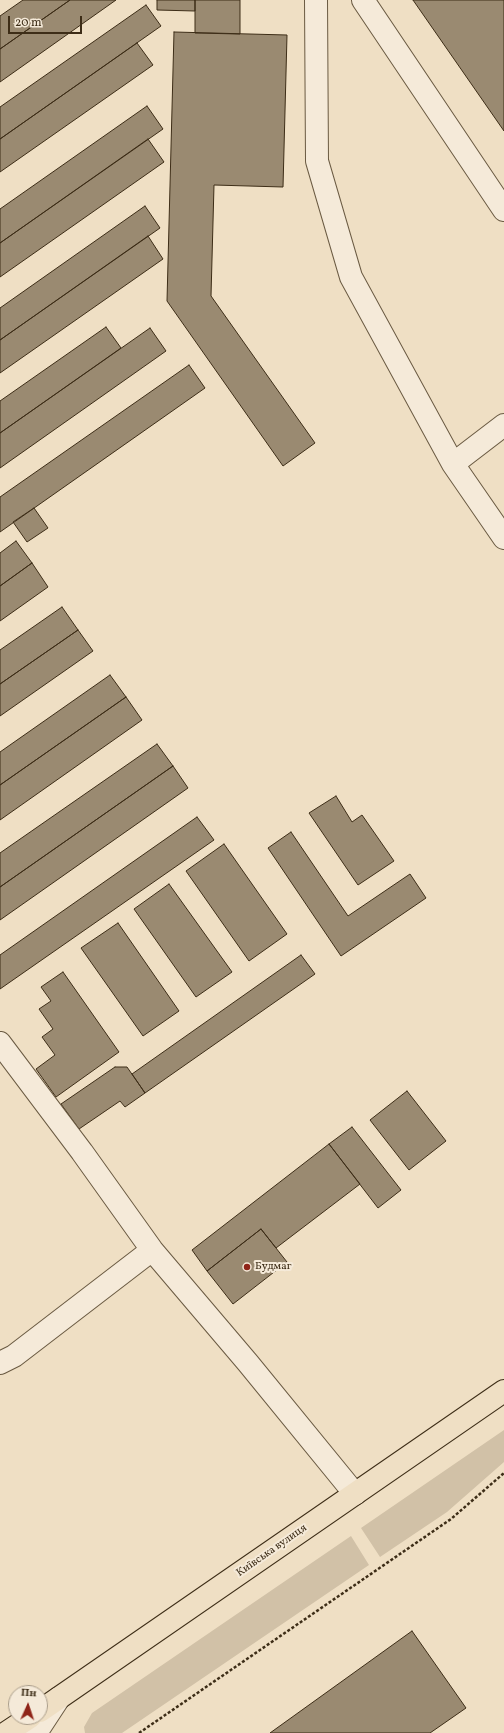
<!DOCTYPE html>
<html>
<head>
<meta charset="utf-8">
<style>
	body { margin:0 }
	#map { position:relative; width:504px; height:1733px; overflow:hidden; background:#efdfc4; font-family:Vollkorn,serif }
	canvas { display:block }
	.north { position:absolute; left:8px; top:1685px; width:40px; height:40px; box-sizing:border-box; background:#f5ead9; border:1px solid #ab9e8b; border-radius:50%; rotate:3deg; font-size:11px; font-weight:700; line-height:16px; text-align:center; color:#3d2d17 }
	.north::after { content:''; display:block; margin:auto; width:14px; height:18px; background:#8f2418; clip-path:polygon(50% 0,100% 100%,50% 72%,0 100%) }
	.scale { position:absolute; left:8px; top:16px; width:74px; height:18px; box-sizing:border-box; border:2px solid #3d2d17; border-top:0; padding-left:5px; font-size:12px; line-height:14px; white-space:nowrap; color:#3d2d17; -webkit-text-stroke:3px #f5ead9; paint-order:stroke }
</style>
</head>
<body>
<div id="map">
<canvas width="504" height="1733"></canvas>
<div class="north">Пн</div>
<div class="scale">20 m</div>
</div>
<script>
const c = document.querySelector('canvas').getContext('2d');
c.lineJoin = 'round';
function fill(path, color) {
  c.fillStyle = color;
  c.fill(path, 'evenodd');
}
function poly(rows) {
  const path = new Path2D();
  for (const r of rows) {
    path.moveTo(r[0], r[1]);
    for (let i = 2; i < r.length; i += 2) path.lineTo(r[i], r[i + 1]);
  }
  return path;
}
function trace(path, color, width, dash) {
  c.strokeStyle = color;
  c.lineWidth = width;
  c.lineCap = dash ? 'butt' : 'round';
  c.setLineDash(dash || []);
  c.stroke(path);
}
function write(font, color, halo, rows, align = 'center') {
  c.font = font + ' Vollkorn,serif';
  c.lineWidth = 4;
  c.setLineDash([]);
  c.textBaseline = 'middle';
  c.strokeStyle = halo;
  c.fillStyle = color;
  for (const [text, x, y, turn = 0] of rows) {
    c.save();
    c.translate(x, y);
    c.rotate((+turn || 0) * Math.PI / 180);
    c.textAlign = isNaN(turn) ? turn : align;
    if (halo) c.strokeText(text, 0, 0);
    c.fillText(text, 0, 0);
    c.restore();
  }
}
fill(poly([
	[504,1430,504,1462,447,1512,380,1557,361,1528],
	[351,1536,369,1565,122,1733,85,1733,84,1727,92,1713]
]), '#d1c1a7');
const building = poly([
	[23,0,70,0,0,49,0,16,23,0],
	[70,0,116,0,0,82,0,49,70,0],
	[157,0,195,0,195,11,157,10,157,0],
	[195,0,240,0,240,34,195,33,195,0],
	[413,0,504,0,504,131,413,0],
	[146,5,161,26,0,139,0,107,146,5],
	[174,32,287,35,283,187,214,185,211,296,315,443,283,466,167,301,174,32],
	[137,43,153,65,0,172,0,139,137,43],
	[147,106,163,129,0,243,0,209,147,106],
	[148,139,164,162,0,277,0,243,148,139],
	[145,206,160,228,0,340,0,308,145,206],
	[148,236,163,259,0,373,0,340,148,236],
	[106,327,121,348,0,433,0,401,106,327],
	[150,328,166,351,0,468,0,433,150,328],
	[189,365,205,388,0,532,0,497,189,365],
	[34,508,48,528,27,542,13,522,34,508],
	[16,541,32,563,0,586,0,553,16,541],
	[32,563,48,587,0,621,0,586,32,563],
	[62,607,78,630,0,684,0,650,62,607],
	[78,630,93,651,0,716,0,684,78,630],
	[110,675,126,697,0,785,0,752,110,675],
	[126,697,142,720,0,820,0,785,126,697],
	[157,744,173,766,0,887,0,853,157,744],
	[173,766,188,788,0,920,0,887,173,766],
	[336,796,352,822,362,815,394,861,358,885,309,813,336,796],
	[197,817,214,840,0,989,0,955,197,817],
	[291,832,348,916,410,874,426,898,341,956,268,848,291,832],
	[224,844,287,934,249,961,186,871,224,844],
	[169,884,232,972,196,997,134,909,169,884],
	[118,923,179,1011,143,1036,81,948,118,923],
	[301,955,315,974,145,1093,132,1074,301,955],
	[63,972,119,1052,56,1097,36,1069,55,1055,42,1037,53,1029,39,1009,51,1001,41,987,63,972],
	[115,1067,127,1067,145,1093,125,1107,120,1101,79,1129,61,1104,115,1067],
	[407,1091,446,1141,409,1170,370,1120,407,1091],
	[352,1127,401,1190,378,1208,329,1144,352,1127],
	[329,1144,360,1184,276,1248,261,1229,207,1271,192,1250,329,1144],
	[261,1229,287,1262,233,1304,207,1271,261,1229],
	[412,1631,466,1708,430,1733,270,1733,412,1631]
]);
fill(building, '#9a8a71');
trace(building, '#3d2d17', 1);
const minor = poly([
	[316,0,317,161,351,277,453,464,504,538],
	[363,0,504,210],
	[453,464,504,425],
	[0,1043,82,1152,152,1250,248,1363,355,1494],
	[0,1363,14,1356,152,1250],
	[36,1733,59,1698]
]);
const major = poly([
	[40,1711,504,1391],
	[6,1733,30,1717]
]);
trace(minor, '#6a5a42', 24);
trace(major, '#3d2d17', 24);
trace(poly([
	[139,1733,451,1519,504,1473]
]), '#3d2d17', 2.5, [3, 2]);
trace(minor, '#f5ead9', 22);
trace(major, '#efdfc4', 22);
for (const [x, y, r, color] of [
	[247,1267,4,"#8f2418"]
]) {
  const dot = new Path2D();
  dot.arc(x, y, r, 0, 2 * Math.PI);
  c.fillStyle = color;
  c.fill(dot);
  trace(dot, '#f5ead9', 1.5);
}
write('11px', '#3d2d17', '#f5ead9', [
	["Будмаг",255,1267]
], 'left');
write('11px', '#3d2d17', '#f5ead9', [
	["Київська вулиця",272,1551,-35]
]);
</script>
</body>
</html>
